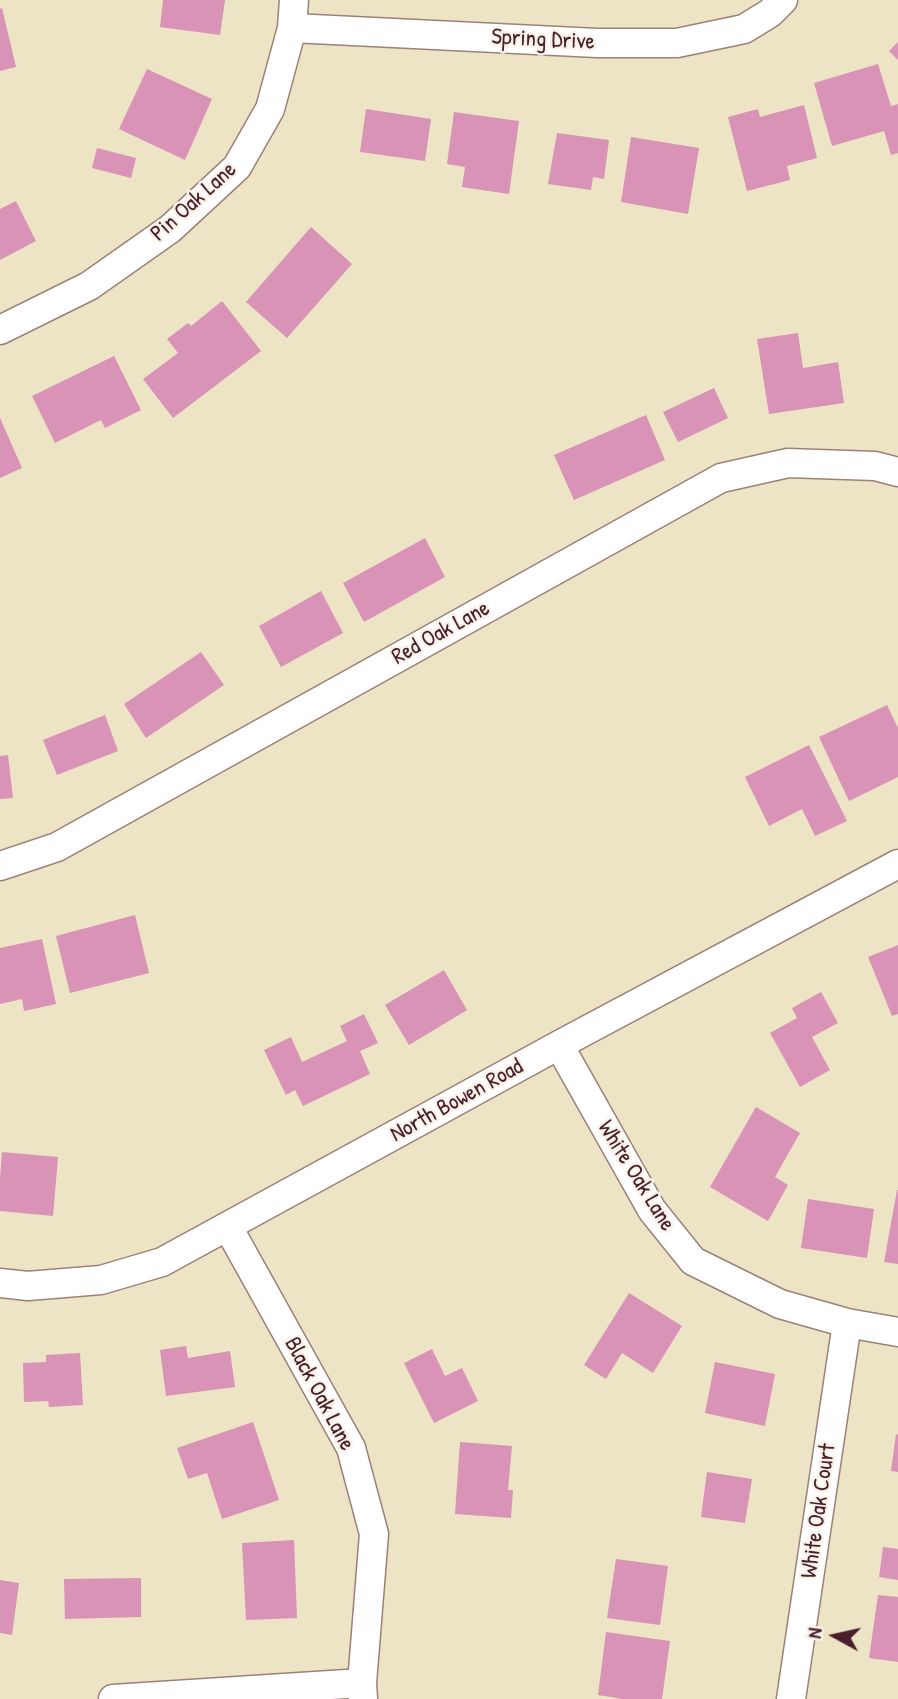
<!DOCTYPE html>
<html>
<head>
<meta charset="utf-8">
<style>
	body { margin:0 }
	#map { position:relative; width:898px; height:1699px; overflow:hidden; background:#ede3c5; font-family:"Patrick Hand",sans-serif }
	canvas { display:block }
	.north { position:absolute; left:800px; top:1601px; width:70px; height:70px; -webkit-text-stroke:5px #f7f3e8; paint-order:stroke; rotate:278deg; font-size:19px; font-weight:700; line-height:28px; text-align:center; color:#4a1f2b }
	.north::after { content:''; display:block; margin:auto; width:24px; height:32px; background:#4a1f2b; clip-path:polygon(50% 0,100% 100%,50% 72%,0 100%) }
</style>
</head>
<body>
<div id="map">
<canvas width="898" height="1699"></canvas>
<div class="north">N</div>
</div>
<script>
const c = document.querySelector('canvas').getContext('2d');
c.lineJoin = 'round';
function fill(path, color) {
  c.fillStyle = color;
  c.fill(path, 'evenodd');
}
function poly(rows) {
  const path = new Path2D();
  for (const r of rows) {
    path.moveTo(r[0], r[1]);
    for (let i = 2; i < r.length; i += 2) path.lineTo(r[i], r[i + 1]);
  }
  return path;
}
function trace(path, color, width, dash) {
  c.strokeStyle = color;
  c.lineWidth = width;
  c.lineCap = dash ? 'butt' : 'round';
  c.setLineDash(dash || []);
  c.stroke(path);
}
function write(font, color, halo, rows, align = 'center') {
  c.font = font + ' "Patrick Hand",sans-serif';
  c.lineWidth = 5;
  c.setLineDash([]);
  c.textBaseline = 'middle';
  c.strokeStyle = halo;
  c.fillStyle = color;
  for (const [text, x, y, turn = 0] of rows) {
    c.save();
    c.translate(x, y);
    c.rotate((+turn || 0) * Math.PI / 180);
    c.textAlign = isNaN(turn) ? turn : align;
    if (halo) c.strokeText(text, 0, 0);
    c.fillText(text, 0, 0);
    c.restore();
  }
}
fill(poly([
	[163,0,225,0,220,35,160,27],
	[2,8,16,67,0,71,0,9],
	[898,42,898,60,889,51],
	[878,64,891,106,898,104,898,153,891,155,884,131,832,146,814,83],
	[147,69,212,99,185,160,119,129],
	[804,105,817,158,787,166,790,180,747,191,728,117,758,109,760,117],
	[366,109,431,119,425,161,360,152],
	[454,112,519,121,509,194,462,187,465,167,447,164],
	[557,133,609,140,604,179,593,177,591,190,548,184],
	[631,137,699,148,688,214,621,202],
	[97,148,136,158,131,178,92,168],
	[16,201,36,241,0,260,0,209],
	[311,227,352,264,287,338,246,302],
	[222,301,261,351,173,418,143,379,178,353,167,339,188,323,191,326],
	[798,333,803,368,838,362,844,403,769,414,757,339],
	[114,356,141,410,105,428,101,420,55,443,32,396],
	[714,388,728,418,678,442,663,412],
	[646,415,665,460,574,500,554,455],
	[0,418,22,468,0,478],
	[425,538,445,577,364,622,343,583],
	[321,591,343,633,281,667,259,626],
	[201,652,224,685,146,738,124,704],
	[887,705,898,728,898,777,849,801,819,737],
	[105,715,118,751,57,775,43,740],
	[809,745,847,821,815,836,802,809,769,826,745,777],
	[8,755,13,798,0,799,0,756],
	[135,915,149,973,70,993,56,936],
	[42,939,56,1004,24,1011,22,999,0,1004,0,948],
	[898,945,898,1014,892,1016,868,957],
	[444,970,467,1010,409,1045,385,1005],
	[821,992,838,1023,812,1037,830,1070,800,1087,770,1033,797,1018,792,1008],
	[364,1014,378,1043,360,1051,370,1074,303,1106,295,1090,286,1095,264,1050,291,1037,302,1062,347,1041,340,1026],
	[756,1107,800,1133,775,1177,788,1185,768,1221,710,1187],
	[2,1152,58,1157,53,1216,0,1211,0,1179],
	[897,1190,898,1190,898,1264,884,1262],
	[808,1199,874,1209,867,1258,801,1248],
	[629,1293,682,1326,653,1373,622,1353,606,1379,584,1365],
	[186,1346,188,1358,230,1351,235,1387,166,1396,160,1350],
	[432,1349,445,1376,462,1368,478,1401,434,1423,404,1363],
	[80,1353,83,1405,49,1407,48,1401,24,1402,23,1363,46,1362,46,1355],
	[715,1362,775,1374,765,1426,705,1413],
	[253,1422,279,1500,222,1519,207,1473,188,1479,177,1448],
	[896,1434,898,1435,898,1472,891,1471],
	[460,1442,512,1446,508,1490,513,1490,511,1518,455,1514],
	[707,1472,752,1479,745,1523,701,1517],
	[294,1540,297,1618,246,1620,242,1543],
	[883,1547,898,1549,898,1580,879,1577],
	[616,1559,668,1566,660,1625,607,1618],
	[141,1578,141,1617,65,1619,64,1579],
	[0,1580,19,1583,12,1635,0,1633],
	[878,1595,898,1597,898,1662,869,1658],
	[606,1632,670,1641,662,1699,623,1699,598,1695]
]), '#d893b7');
const minor = poly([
	[292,28,597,43,677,43,744,29,770,13,783,0],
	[0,330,89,286,170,229,237,167,270,109,292,28,294,0],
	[0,866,57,847,721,478,788,463,875,466,898,472],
	[559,1045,652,1210,693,1261,780,1304,847,1323,898,1332],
	[228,1227,351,1448,374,1534,362,1683,363,1699],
	[0,1283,28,1286,101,1280,162,1262,559,1045,898,864],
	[113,1699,362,1683],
	[791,1699,847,1323]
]);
trace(minor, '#9c8178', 31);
trace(minor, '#fff', 28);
write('23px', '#4a1f2b', '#f7f3e8', [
	["Spring Drive",543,40,3],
	["Pin Oak Lane",194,202,-42],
	["Red Oak Lane",441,633,-29],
	["North Bowen Road",457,1101,-29],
	["White Oak Lane",636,1176,58],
	["Black Oak Lane",319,1394,62],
	["White Oak Court",819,1511,-82]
]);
</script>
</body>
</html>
